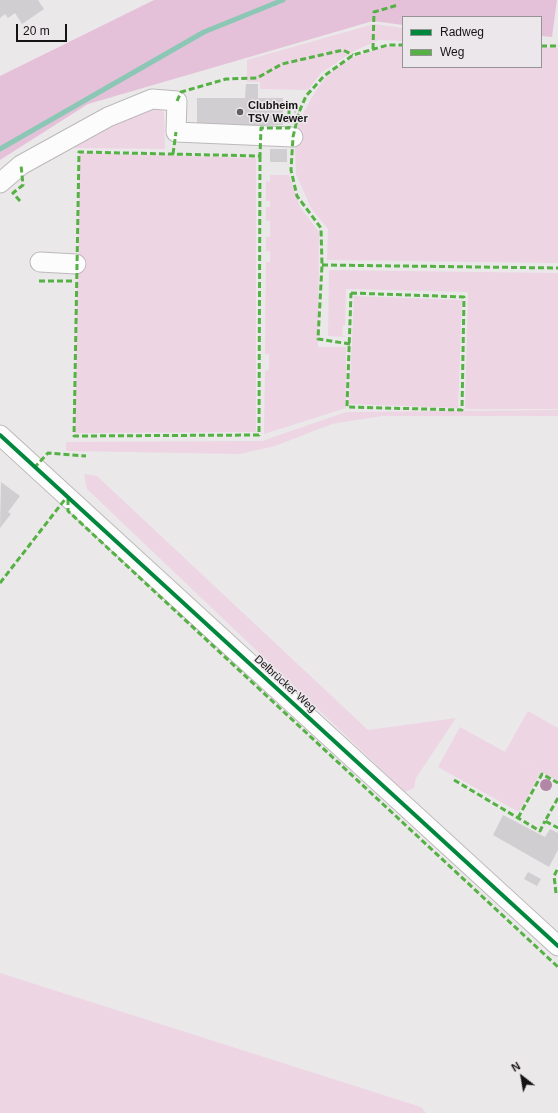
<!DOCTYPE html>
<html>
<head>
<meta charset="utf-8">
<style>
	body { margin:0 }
	#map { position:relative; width:558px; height:1113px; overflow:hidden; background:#ebe8ea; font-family:Helvetica,sans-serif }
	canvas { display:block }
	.legend { position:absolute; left:402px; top:16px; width:140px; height:52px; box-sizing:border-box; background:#ece7ea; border:1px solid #969395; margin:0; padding:5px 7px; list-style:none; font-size:12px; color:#151415 }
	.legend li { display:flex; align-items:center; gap:8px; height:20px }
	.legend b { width:20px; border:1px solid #969395 }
	.north { position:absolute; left:502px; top:1057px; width:40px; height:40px; -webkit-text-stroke:3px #ece7ea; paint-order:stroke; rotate:329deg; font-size:11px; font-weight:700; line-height:16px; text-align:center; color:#151415 }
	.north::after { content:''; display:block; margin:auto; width:14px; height:18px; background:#151415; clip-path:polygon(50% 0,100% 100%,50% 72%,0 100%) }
	.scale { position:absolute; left:16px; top:24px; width:51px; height:18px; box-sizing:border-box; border:2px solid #151415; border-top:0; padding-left:5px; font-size:12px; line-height:14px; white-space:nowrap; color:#151415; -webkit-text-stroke:3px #ece7ea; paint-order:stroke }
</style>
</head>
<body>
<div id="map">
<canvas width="558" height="1113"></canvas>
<ul class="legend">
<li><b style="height:5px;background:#00873e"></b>Radweg</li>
<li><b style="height:5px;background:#55b144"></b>Weg</li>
</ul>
<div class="north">N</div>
<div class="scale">20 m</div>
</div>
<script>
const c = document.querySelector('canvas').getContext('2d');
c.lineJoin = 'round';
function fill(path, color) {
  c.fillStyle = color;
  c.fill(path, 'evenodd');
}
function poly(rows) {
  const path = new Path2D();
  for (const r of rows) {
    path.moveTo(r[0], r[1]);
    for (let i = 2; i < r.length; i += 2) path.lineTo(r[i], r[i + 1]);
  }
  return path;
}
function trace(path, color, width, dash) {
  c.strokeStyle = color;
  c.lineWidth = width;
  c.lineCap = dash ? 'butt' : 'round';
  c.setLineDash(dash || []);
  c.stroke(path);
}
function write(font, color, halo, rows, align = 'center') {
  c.font = font + ' Helvetica,sans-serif';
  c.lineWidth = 3;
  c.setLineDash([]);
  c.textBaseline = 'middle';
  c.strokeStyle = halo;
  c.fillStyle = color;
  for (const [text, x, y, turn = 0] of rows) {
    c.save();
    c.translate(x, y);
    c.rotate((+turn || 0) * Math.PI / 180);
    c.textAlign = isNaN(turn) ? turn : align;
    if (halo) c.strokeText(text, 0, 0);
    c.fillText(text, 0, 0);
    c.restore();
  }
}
fill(poly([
	[374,24,403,28,403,41,379,40,354,51,321,73,308,90,260,89,260,82,247,82,247,60],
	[403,46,403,67,541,67,541,47,558,48,558,263,327,260,328,229,311,208,296,174,295,149,299,121,315,92,325,78,339,66,354,57,371,51,387,47],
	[153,107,161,109,164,112,165,149,68,148,109,127],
	[80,153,256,158,256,432,75,433],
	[270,175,289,175,300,207,319,232,318,347,346,347,346,408,264,434,265,371,269,370,269,354,265,354,266,262,270,262,270,251,266,251,266,237,270,237,270,221,266,221,266,207,270,207,270,201,266,201,266,181,270,182],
	[329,270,558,273,558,409,465,409,468,292,346,289,345,325,343,325,342,335,345,337,328,336],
	[354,296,462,300,458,408,349,404],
	[558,410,558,416,382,416,332,424,275,446,240,454,66,451,66,442,262,441,346,412],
	[84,474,97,476,368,730,456,718,416,778,414,788,405,792,87,489],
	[528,711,558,728,558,781,505,752],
	[460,727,541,772,519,812,438,767],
	[0,973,421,1107,426,1113,0,1113]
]), '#edd5e4');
fill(poly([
	[154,0,557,0,552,37,541,36,541,17,403,17,403,25,373,21,88,104,0,160,0,76]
]), '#e5c1d9');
trace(poly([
	[0,149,204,32,283,0]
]), '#8cc7b6', 5);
fill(poly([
	[0,0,38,0,44,9,22,24,15,13,8,18,5,14,0,18],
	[246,84,258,84,258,98,283,98,283,125,197,125,197,98,245,98],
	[270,149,287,149,287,162,270,162],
	[1,482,20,496,8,512,11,514,0,528],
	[503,815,545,837,550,829,558,833,558,850,549,867,493,835],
	[528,872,541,879,537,886,524,879]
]), '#d0ced0');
const minor = poly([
	[0,183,21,165,108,117,152,99,177,101,176,132,293,137],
	[40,262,76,264],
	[0,435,558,946]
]);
trace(minor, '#bcb9bb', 21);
trace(poly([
	[294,112,299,112]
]), '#cdcdcd', 2.5, [2, 2]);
trace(minor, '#fcfcfc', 19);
trace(poly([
	[541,46,558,46],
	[373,49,374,12,398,5],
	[177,101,181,92,226,79,257,78,282,64,343,50,353,55],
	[173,154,176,132],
	[260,156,259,435,74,436,79,152,260,156,261,128,289,128,289,103],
	[20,201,13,193,23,185,21,165],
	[322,265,558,268],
	[39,281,75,281],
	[351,293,464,297,462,410,347,407,351,293],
	[350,344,318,339,322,265,321,228,297,196,291,170,293,137,299,112,306,96,324,76,353,55,388,45,403,45],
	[34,468,48,453,86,456],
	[68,499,68,511,558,967],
	[0,583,66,498],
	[454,780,540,831,545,821],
	[558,798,545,821,558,828],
	[518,818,542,774,558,783],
	[556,893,554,876,558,868]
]), '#55b144', 3, [6, 3]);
trace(poly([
	[0,435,558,946]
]), '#00873e', 4);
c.fillStyle = '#b187a5';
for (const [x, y] of [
	[546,785]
]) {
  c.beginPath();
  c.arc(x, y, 6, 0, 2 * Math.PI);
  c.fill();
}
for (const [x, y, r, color] of [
	[240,112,4,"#605e60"]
]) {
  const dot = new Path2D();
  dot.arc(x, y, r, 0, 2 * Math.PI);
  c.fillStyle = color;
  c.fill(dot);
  trace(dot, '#ece7ea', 1.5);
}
write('bold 11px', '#151415', '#ece7ea', [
	["Clubheim",248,106],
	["TSV Wewer",248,119]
], 'left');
write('11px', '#151415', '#ece7ea', [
	["Delbrücker Weg",285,684,42]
]);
</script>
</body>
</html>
